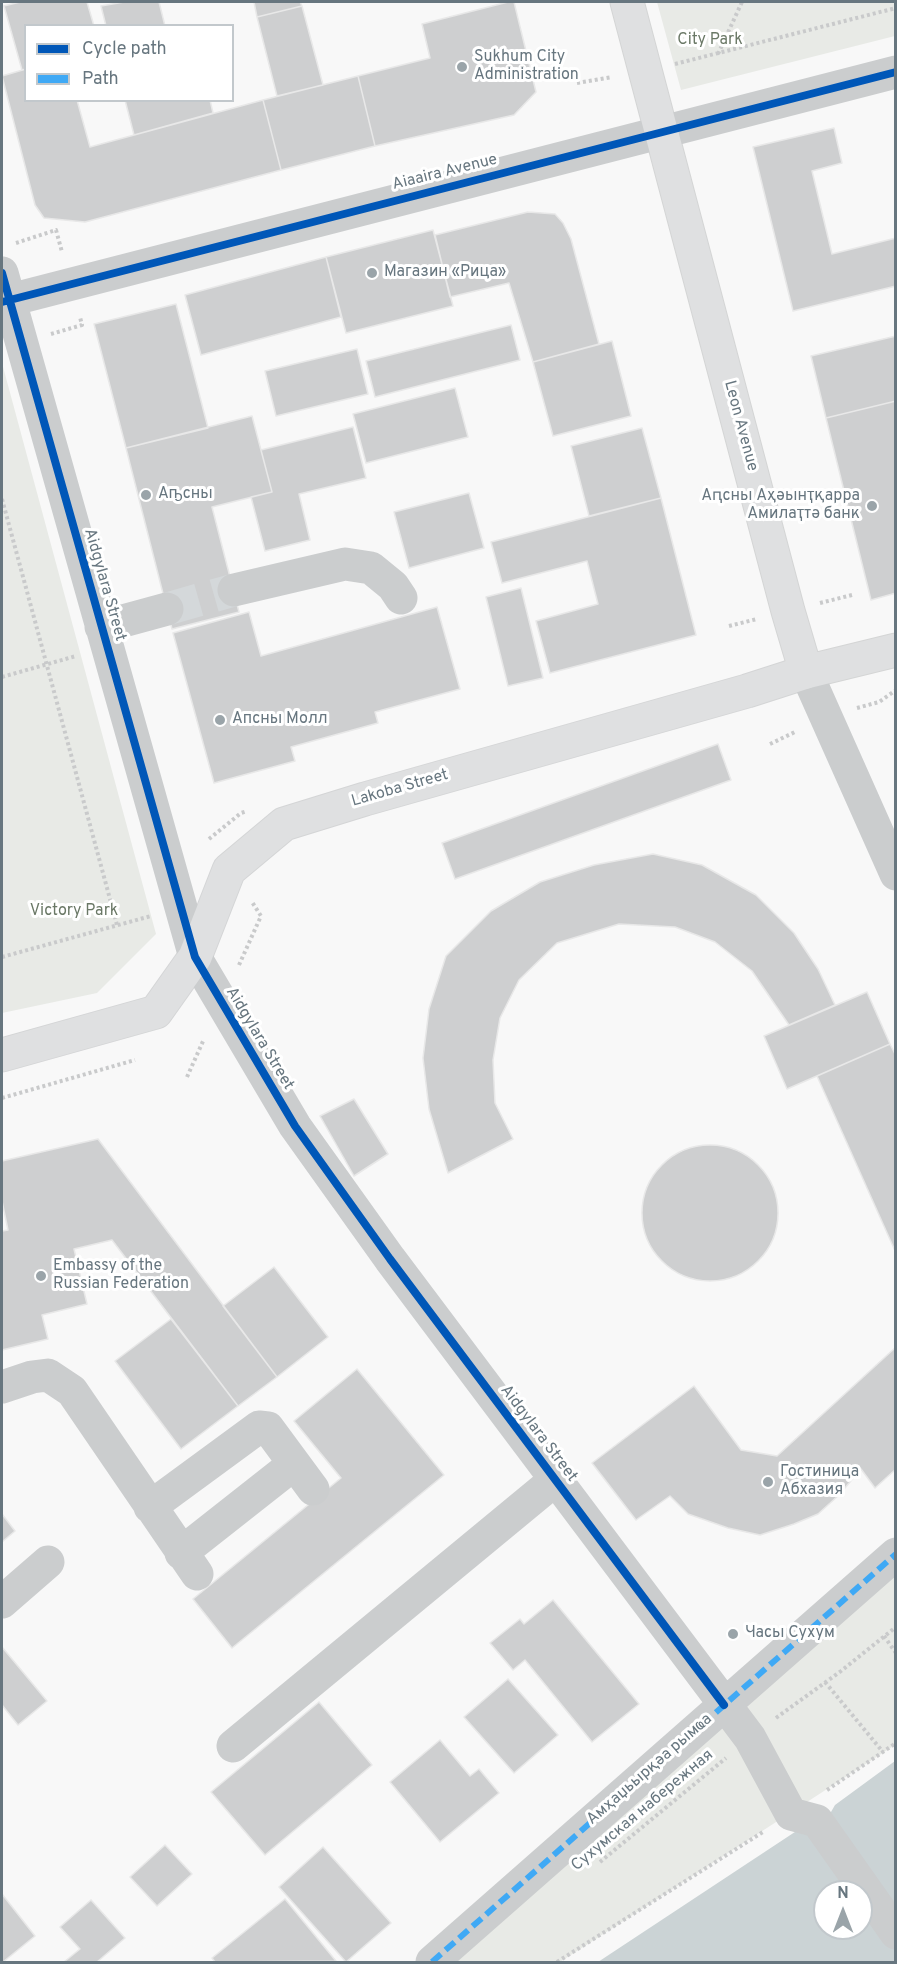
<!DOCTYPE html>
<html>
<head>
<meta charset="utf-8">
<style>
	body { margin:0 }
	#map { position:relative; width:897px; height:1964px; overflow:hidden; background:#f8f8f8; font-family:Overpass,sans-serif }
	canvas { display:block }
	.frame { position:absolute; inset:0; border:3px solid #67767f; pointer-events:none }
	.legend { position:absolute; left:24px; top:24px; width:210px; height:78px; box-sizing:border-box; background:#fff; border:2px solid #c2c8cc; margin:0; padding:8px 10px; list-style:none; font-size:18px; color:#67767f }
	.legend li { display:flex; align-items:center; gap:12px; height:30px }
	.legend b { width:30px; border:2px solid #c2c8cc }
	.north { position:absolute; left:813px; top:1880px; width:60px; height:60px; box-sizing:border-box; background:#fff; border:2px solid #c2c8cc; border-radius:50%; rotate:0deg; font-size:16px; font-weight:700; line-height:24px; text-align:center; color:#67767f }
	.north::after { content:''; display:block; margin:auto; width:21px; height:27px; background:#9aa4a9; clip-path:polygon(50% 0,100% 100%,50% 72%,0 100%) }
</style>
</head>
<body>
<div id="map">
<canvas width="897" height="1964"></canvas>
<div class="frame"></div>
<ul class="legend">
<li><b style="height:8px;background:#0057b8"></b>Cycle path</li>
<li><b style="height:8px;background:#3fa9f5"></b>Path</li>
</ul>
<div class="north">N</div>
</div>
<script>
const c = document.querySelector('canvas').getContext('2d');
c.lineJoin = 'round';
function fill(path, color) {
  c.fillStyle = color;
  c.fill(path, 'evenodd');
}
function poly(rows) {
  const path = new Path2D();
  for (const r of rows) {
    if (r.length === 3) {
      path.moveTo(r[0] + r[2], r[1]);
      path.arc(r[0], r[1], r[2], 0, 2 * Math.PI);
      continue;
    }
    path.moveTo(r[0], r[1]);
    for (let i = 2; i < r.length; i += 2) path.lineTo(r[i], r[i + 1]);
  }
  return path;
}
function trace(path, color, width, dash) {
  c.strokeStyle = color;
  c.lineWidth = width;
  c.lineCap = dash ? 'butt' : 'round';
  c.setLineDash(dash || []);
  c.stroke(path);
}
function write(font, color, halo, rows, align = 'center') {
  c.font = font + ' Overpass,sans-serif';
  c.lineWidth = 6;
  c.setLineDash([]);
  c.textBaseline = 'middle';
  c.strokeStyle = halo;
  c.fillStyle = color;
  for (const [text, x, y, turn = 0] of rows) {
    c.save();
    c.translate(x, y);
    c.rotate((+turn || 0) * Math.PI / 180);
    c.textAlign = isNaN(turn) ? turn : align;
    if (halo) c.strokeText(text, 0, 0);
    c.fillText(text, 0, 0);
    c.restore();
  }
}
fill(poly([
	[657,2,895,2,895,36,681,90],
	[2,363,156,934,97,993,2,1013],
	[895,1576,895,1745,560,1962,434,1962]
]), '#e8eae6');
fill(poly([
	[895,1761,895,1962,598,1962,807,1824,811,1824,831,1812,835,1805],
	[825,1892,861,1892,861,1928,825,1928]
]), '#cbd3d5');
const building = poly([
	[20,2,87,2,94,26,26,26,26,69,22,70,4,6,20,2],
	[124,2,159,2,165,26,106,26,101,6,124,2],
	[254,2,300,2,302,6,257,17,254,2],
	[508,2,514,2,536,92,514,115,375,146,358,76,430,58,422,24,508,2],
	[302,6,323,85,277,96,257,17,302,6],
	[26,69,26,100,77,100,90,147,263,100,281,170,85,222,44,218,35,205,2,76,26,69],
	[358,76,375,146,281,170,263,100,358,76],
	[125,100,210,100,213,113,134,135,125,100],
	[834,128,842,163,812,171,832,254,896,238,896,286,793,311,753,147,834,128],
	[528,212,555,214,563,223,571,239,599,344,533,362,509,283,450,297,435,235,528,212],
	[433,230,453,306,346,333,326,257,433,230],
	[326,257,341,317,201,355,185,295,326,257],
	[176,304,208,428,126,448,94,324,176,304],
	[511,325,520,360,375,397,366,361,511,325],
	[896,336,896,401,826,418,811,356,896,336],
	[612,341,631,416,553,436,533,362,612,341],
	[357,349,368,394,276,416,265,371,357,349],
	[455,388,468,437,366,463,353,414,455,388],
	[896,401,896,593,871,600,826,418,896,401],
	[252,416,272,492,212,507,239,612,172,629,126,448,252,416],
	[353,427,366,478,299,494,310,540,265,551,251,497,272,492,261,450,353,427],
	[642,428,661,498,589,516,571,446,642,428],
	[469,493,484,548,409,568,394,512,469,493],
	[661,498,696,635,550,673,536,621,598,604,587,561,502,583,491,542,661,498],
	[521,588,543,678,508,686,486,597,521,588],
	[437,607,460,689,375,712,378,723,291,747,295,761,214,783,173,633,249,612,261,656,437,607],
	[718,744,731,780,455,879,442,843,718,744],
	[653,854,702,865,756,895,794,933,818,969,835,1005,789,1025,752,971,715,942,675,927,619,924,557,943,519,980,500,1018,493,1060,495,1103,513,1139,448,1173,429,1109,423,1058,429,1009,446,956,491,911,540,882,594,865,653,854],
	[867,992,890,1044,787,1089,764,1036,867,992],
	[890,1044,896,1056,896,1253,817,1076,890,1044],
	[354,1099,388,1154,354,1176,320,1116,354,1099],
	[98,1139,277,1377,238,1406,112,1240,74,1249,87,1304,42,1315,48,1339,2,1350,2,1231,8,1230,2,1201,2,1161,98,1139],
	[710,1213,68],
	[274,1267,328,1337,277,1377,223,1306,274,1267],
	[171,1319,238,1406,181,1449,115,1361,171,1319],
	[896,1347,896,1469,875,1488,861,1469,839,1495,818,1514,794,1524,760,1535,728,1528,688,1514,670,1496,636,1520,592,1463,694,1386,741,1450,777,1456,896,1347],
	[357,1369,444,1475,232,1648,193,1599,341,1478,294,1421,357,1369],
	[2,1514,15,1531,2,1542,2,1514],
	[553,1600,639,1704,592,1742,525,1660,513,1670,490,1643,520,1619,524,1624,553,1600],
	[2,1647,47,1701,18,1725,2,1705,2,1647],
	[508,1679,558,1735,514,1773,464,1717,508,1679],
	[319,1702,372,1765,265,1855,211,1792,319,1702],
	[440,1740,470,1776,479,1769,499,1793,440,1842,390,1782,440,1740],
	[165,1845,192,1874,157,1906,130,1877,165,1845],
	[323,1847,391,1923,346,1962,279,1887,323,1847],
	[2,1894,35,1936,3,1962,2,1962,2,1894],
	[285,1899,336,1961,215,1962,212,1958,285,1899],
	[91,1900,125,1938,97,1962,64,1962,80,1949,60,1927,91,1900]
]);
fill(building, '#cecfd0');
trace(building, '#e8e8e8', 1.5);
trace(poly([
	[167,609,234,590]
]), '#d4d8da', 33, [33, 16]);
const major = poly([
	[2,1055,156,1012,195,957,229,870,284,824,365,799,747,691,806,672]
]);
const highway = poly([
	[627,2,788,611,806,672,896,650]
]);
trace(major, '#d4d5d6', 35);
trace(highway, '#d4d5d5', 35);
trace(poly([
	[718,54,742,2],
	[675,64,896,8],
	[577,83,612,77],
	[16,243,56,230,62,252],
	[51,334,82,325,80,317],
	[2,499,117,925],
	[820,603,852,595],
	[729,626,757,619],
	[2,677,76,656],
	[857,708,879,702,896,690],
	[770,744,797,731],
	[209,839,241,813,247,811],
	[2,957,151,916],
	[239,965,261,916,252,902],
	[187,1077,204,1039],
	[2,1098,135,1060],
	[884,1636,896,1653],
	[825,1682,883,1752],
	[776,1718,841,1671,896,1627],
	[827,1790,896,1743],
	[600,1862,726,1758],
	[557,1962,763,1832]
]), '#c9cacb', 4, [3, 3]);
trace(poly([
	[2,273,195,957,295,1126,390,1259,750,1738,791,1814,817,1821,896,1933],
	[2,302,896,72],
	[234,590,345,564,371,568,393,586,401,598],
	[101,627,167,609],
	[806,672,896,874],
	[2,1387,32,1377,48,1375,72,1391,197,1574],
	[150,1507,259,1427,268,1428,313,1489],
	[181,1553,294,1464],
	[2,1602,48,1562],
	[233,1746,555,1480],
	[432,1962,896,1554]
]), '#cbcdce', 33);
trace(major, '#dfe0e1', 33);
trace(highway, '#dfe0e1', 33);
trace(poly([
	[432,1962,896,1554]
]), '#3fa9f5', 6, [12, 6]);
trace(poly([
	[2,273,195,957,295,1126,390,1259,724,1705],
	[2,302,896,72]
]), '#0057b8', 8);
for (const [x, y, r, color] of [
	[462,67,6,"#9aa4a9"],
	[372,273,6,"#9aa4a9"],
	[146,495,6,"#9aa4a9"],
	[872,506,6,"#9aa4a9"],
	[220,720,6,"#9aa4a9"],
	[41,1276,6,"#9aa4a9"],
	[768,1482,6,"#9aa4a9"],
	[733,1634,6,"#9aa4a9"]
]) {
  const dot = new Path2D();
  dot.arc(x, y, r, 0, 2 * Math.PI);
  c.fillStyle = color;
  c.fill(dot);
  trace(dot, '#fff', 2);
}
write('16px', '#6a7866', '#fff', [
	["City Park",710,41],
	["Victory Park",74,912]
]);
write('16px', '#67767f', '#fff', [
	["Sukhum City",474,58],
	["Administration",474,76],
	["Магазин «Рица»",384,273],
	["Аҧсны",158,495],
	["Аԥсны Аҳәынҭқарра",860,497,"right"],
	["Амилаҭтә банк",860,515,"right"],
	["Апсны Молл",232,720],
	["Embassy of the",53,1267],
	["Russian Federation",53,1285],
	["Гостиница",780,1473],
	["Абхазия",780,1491],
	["Часы Сухум",745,1634]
], 'left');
write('16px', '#67767f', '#fff', [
	["Aiaaira Avenue",445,173,-14],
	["Leon Avenue",740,426,75],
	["Aidgylara Street",104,585,74],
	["Lakoba Street",400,789,-16],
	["Aidgylara Street",259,1039,59],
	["Aidgylara Street",538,1434,53],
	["Амҳаџьырқәа рымҩа",650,1770,-41],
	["Сухумская набережная",643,1811,-40]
]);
</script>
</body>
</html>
